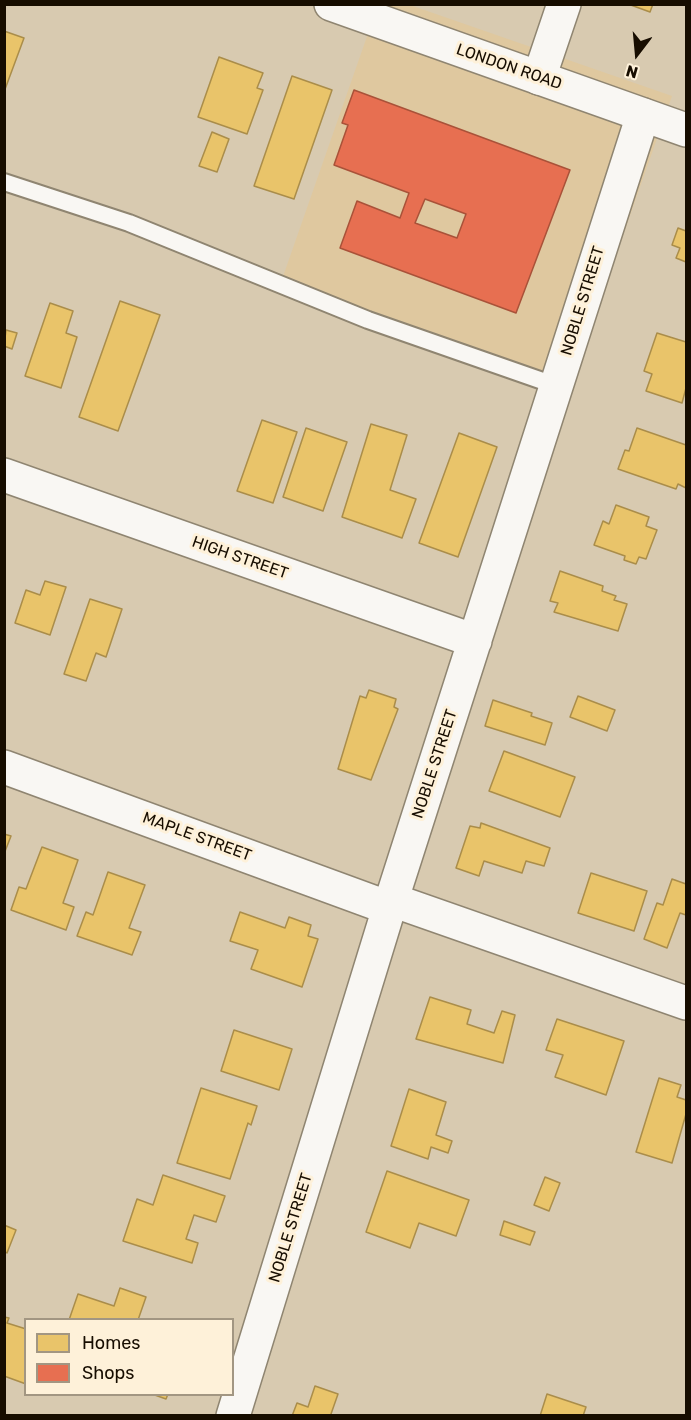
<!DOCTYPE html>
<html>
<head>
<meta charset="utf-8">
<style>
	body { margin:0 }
	#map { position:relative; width:691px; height:1420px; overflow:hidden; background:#d8cab0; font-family:Rubik,sans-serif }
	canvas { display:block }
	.frame { position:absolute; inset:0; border:6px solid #170d00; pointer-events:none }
	.legend { position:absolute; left:24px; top:1318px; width:210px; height:78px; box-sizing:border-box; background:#fef1d9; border:2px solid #a29682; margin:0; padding:8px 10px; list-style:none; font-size:18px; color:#170d00 }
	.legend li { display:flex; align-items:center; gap:12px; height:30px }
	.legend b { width:30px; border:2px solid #a29682 }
	.north { position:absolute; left:607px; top:24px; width:60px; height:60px; -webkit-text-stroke:4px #fef1d9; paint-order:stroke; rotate:196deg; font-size:16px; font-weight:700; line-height:24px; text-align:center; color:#170d00 }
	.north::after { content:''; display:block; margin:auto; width:21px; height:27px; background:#170d00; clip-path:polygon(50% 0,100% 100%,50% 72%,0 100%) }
</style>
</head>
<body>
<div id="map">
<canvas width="691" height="1420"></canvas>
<div class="frame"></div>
<ul class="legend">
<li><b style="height:16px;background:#e9c46a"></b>Homes</li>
<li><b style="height:16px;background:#e76f51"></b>Shops</li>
</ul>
<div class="north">N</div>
</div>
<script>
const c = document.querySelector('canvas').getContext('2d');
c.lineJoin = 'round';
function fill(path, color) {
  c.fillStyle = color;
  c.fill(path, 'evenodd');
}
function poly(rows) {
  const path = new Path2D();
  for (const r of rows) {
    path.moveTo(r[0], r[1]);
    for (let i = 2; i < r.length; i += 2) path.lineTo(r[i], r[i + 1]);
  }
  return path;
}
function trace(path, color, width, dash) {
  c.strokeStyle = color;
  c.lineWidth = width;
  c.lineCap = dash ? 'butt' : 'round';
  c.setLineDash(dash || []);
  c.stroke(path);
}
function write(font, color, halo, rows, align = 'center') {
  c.font = font + ' Rubik,sans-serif';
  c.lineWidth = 6;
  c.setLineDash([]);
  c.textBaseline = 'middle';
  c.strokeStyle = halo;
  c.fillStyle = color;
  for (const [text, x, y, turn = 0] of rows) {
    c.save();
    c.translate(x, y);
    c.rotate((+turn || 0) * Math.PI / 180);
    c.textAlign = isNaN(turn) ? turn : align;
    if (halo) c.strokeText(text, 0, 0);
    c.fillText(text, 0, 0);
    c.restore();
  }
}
fill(poly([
	[378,5,410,5,672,96,570,386,280,285]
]), '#dfc89f');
const homes = poly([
	[628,4,653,4,650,12,628,4],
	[4,31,24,38,4,92,4,31],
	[219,57,263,73,257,88,263,90,247,134,198,117,219,57],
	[292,76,332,90,294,199,254,186,292,76],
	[212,132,229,139,217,172,199,166,212,132],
	[678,228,686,231,686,262,676,258,680,248,672,245,678,228],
	[120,301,160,315,118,431,79,417,120,301],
	[50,303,73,311,66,333,77,337,61,388,25,376,50,303],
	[6,330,17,333,12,349,4,346,6,330],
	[657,333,686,342,686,388,682,403,646,391,652,374,644,371,657,333],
	[262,420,297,432,273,503,237,491,262,420],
	[371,424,407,435,390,490,416,499,402,538,342,517,371,424],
	[306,428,347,442,323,511,283,497,306,428],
	[637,428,686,445,686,488,678,484,676,489,618,469,625,450,629,451,637,428],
	[459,433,497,447,458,557,419,543,459,433],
	[616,505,649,517,646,526,657,530,646,559,639,557,636,564,624,560,625,556,594,545,603,521,609,524,616,505],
	[560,571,603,586,602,591,616,596,614,600,627,604,618,631,554,612,558,603,550,601,560,571],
	[45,581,66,587,50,635,15,623,26,590,40,595,45,581],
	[90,599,122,609,106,657,96,653,86,681,64,674,90,599],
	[369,690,396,699,394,707,398,709,371,780,338,769,360,696,366,698,369,690],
	[578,696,615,710,607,731,570,717,578,696],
	[493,700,532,713,531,716,552,723,545,745,485,726,493,700],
	[504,751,575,777,560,817,489,791,504,751],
	[481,823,550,848,544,866,526,861,522,873,484,861,479,876,456,868,470,826,480,828,481,823],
	[4,834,11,836,4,854,4,834],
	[42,847,78,860,63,903,74,907,66,930,11,910,19,887,26,889,42,847],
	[108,872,145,885,129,928,141,932,132,955,77,936,86,912,93,915,108,872],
	[591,873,647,891,634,931,578,913,591,873],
	[672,879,686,884,686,915,680,913,667,948,644,939,657,903,663,905,672,879],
	[240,912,285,928,289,917,311,925,308,936,318,939,302,987,251,969,258,950,230,941,240,912],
	[430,997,471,1010,467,1024,494,1033,502,1011,515,1015,503,1063,416,1039,430,997],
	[557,1019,624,1041,606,1095,555,1077,563,1055,546,1050,557,1019],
	[234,1030,292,1049,279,1090,221,1071,234,1030],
	[659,1078,681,1085,677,1097,686,1100,686,1114,672,1163,636,1152,659,1078],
	[201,1088,257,1106,251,1125,248,1123,230,1179,177,1163,201,1088],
	[409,1089,446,1102,436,1135,452,1141,448,1153,431,1147,428,1159,391,1146,409,1089],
	[387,1171,469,1200,456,1236,419,1223,410,1248,366,1232,387,1171],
	[163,1175,225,1196,216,1222,194,1215,186,1239,198,1243,192,1263,123,1241,137,1199,153,1205,163,1175],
	[545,1177,560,1183,549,1211,534,1205,545,1177],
	[504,1221,535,1232,530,1245,500,1235,504,1221],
	[4,1225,16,1230,7,1253,4,1251,4,1225],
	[120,1288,146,1297,138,1320,69,1320,78,1294,114,1306,120,1288],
	[4,1317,9,1318,7,1323,26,1329,26,1384,4,1376,4,1317],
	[315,1386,338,1394,331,1414,334,1416,292,1416,297,1403,308,1407,315,1386],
	[152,1394,168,1394,166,1399,152,1394],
	[547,1394,586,1407,583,1416,540,1416,547,1394]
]);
fill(homes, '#e9c46a');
trace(homes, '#aa8d4a', 1.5);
const shops = poly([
	[354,90,570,170,516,313,340,248,357,201,400,218,409,193,334,165,348,125,342,123,354,90],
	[425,199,466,214,457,238,415,223,425,199]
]);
fill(shops, '#e76f51');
trace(shops, '#a95239', 1.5);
const lane = poly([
	[4,182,129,223,368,320,557,386]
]);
const street = poly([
	[539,78,564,4],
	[4,475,475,641],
	[4,767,389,908],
	[392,900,686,1003],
	[233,1416,389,908,643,115]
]);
const secondary = poly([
	[331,4,686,130]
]);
trace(lane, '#8f8571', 20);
trace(street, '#8f8571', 36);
trace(secondary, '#8f8571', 36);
trace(lane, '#f9f7f3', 16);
trace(street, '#f9f7f3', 33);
trace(secondary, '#f9f7f3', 33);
write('16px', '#170d00', '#fef1d9', [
	["LONDON ROAD",509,67,19],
	["NOBLE STREET",583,301,-73],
	["HIGH STREET",240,558,19],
	["NOBLE STREET",435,764,-72],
	["MAPLE STREET",197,837,20],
	["NOBLE STREET",291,1228,-73]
]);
</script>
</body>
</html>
